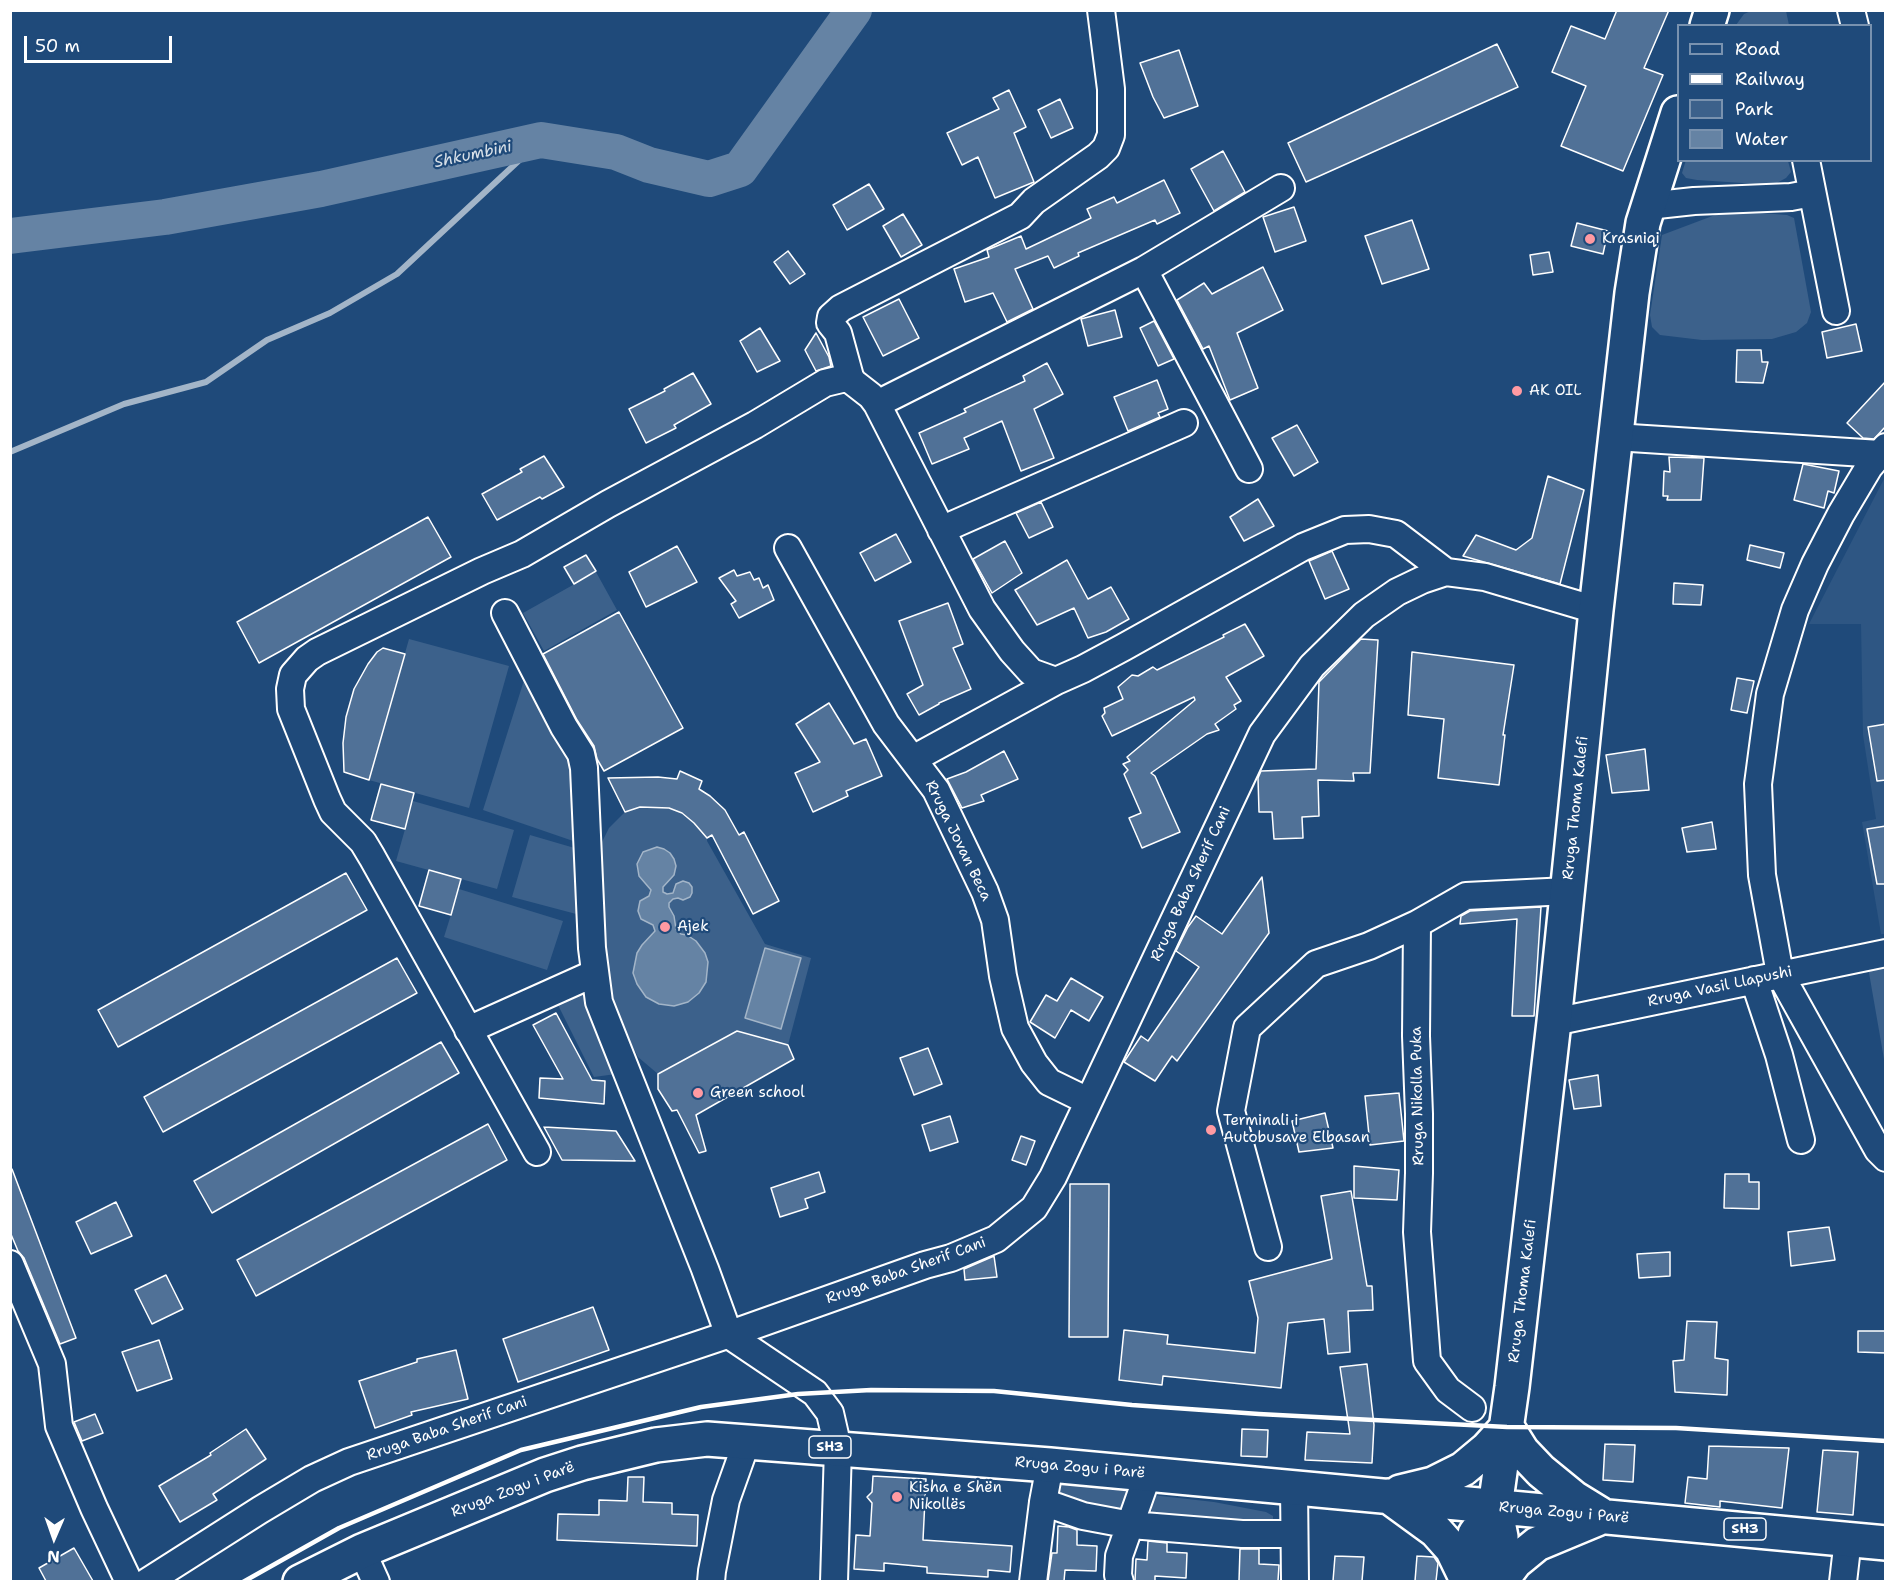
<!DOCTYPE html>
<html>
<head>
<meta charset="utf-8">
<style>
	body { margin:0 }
	#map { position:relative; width:1896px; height:1592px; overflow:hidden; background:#1f4a7a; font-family:"Shantell Sans",sans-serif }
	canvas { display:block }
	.frame { position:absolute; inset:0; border:12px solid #fff; pointer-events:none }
	.legend { position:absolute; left:1677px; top:24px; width:195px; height:138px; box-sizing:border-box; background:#1f4a7a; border:2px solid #7992af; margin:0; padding:8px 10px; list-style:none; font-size:18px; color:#fff }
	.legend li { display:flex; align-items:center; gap:12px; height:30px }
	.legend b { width:30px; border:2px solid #7992af }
	.north { position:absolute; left:24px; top:1508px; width:60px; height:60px; -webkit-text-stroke:4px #1f4a7a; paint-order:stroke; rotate:182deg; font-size:16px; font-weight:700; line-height:24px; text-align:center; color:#fff }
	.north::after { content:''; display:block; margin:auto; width:21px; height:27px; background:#fff; clip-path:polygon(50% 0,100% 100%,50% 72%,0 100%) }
	.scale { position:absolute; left:24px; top:36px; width:148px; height:27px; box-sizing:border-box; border:3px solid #fff; border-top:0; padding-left:8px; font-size:18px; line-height:21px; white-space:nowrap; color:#fff; -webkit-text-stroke:4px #1f4a7a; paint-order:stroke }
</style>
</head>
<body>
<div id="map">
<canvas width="1896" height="1592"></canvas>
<div class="frame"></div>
<ul class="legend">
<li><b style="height:8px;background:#1f4a7a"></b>Road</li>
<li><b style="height:8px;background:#fff"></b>Railway</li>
<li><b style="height:16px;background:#3c618b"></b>Park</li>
<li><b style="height:16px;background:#6583a4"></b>Water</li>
</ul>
<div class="north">N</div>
<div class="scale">50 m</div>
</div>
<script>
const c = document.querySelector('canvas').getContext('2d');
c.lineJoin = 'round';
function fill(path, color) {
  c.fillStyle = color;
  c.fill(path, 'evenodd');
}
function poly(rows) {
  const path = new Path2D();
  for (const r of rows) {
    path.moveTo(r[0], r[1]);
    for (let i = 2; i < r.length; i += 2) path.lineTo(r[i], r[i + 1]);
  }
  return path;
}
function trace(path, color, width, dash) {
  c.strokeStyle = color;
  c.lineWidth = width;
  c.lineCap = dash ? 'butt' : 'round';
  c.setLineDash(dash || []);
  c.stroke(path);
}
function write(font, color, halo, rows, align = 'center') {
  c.font = font + ' "Shantell Sans",sans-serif';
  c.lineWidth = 4.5;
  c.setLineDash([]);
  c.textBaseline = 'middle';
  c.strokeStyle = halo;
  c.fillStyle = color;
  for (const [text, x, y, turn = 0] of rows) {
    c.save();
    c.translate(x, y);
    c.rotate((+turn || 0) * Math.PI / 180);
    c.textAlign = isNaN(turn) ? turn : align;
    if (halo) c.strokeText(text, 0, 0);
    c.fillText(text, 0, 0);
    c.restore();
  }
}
fill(poly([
	[1885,477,1885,934,1881,934,1862,822,1876,819,1863,735,1861,624,1809,624]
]), '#2e5683');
fill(poly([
	[1751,11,1786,11,1789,25,1736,25,1744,14],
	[1686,160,1788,161,1791,172,1786,178,1773,185,1697,180,1686,178,1682,173],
	[1736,211,1787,215,1794,218,1811,312,1807,323,1796,332,1772,339,1702,340,1660,335,1652,327,1650,315,1662,235,1723,212],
	[596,572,617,610,544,651,523,613],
	[409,639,509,666,469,808,369,780],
	[526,674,578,768,579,843,483,810],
	[413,801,514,830,497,889,396,861],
	[640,807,669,808,676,810,694,823,707,838,707,841,765,944,811,958,788,1045,737,1031,658,1074,638,1057,607,997,599,862,601,844,609,828,625,812],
	[530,835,578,849,580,915,512,897],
	[459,889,563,921,547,970,444,937],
	[1885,964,1885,1065,1868,967],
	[582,986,616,1074,594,1077,555,999],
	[1059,1484,1089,1485,1132,1491,1130,1516,1059,1501,1055,1488],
	[1152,1495,1214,1502,1266,1512,1273,1516,1273,1522,1271,1525,1152,1519]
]), '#3c618b');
const water = poly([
	[657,847,664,849,670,853,674,859,676,866,674,875,663,887,663,892,667,894,673,893,676,884,683,881,689,883,692,887,692,893,690,897,683,900,678,898,673,899,669,903,669,907,674,916,676,929,681,934,687,935,696,941,705,953,708,962,706,982,699,993,688,1002,674,1006,659,1004,646,997,637,984,633,973,637,953,642,945,655,931,653,925,641,919,638,911,640,901,649,896,651,890,639,876,637,864,643,852,657,847],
	[765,948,801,958,781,1029,745,1018,765,948]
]);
fill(water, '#6583a4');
trace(water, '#a3b5c8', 1.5);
trace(poly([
	[10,452,124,404,206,382,267,340,330,313,397,274,541,140]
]), '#a3b5c8', 6);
trace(poly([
	[10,236,165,217,321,189,541,140,616,152,649,165,709,179,740,169,854,10]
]), '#6583a4', 36);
const building = poly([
	[1617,10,1669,10,1644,68,1663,75,1623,171,1561,146,1586,86,1552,72,1571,26,1605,39,1617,10],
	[1497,44,1518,87,1306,182,1288,143,1497,44],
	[1179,50,1198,106,1164,118,1153,97,1140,63,1179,50],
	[1009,90,1026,127,1014,133,1034,182,995,198,978,157,962,165,947,133,999,109,993,98,1009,90],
	[1060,99,1073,128,1051,138,1038,110,1060,99],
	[1223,151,1245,192,1214,211,1191,169,1223,151],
	[1164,180,1180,213,1157,224,1155,220,1078,253,1079,256,1054,268,1048,256,1015,269,1033,309,1007,322,993,293,965,302,954,269,989,257,987,250,1021,236,1026,249,1091,218,1087,209,1114,197,1117,203,1164,180],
	[869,184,884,209,847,230,833,205,869,184],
	[1294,207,1306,241,1275,252,1263,217,1294,207],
	[903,214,922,245,901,257,883,226,903,214],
	[1412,220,1429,269,1382,284,1365,236,1412,220],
	[1577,223,1608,231,1603,254,1571,246,1577,223],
	[788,251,805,274,790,284,774,262,788,251],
	[1549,252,1553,272,1533,275,1530,255,1549,252],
	[1263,267,1283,310,1237,333,1258,388,1230,400,1209,346,1203,349,1177,300,1204,283,1212,294,1263,267],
	[899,299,919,338,883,356,863,317,899,299],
	[1115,310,1122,337,1088,346,1081,319,1115,310],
	[1154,321,1174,359,1158,366,1140,328,1154,321],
	[1856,324,1862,351,1827,358,1822,332,1856,324],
	[760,328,780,361,757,372,740,341,760,328],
	[816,333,829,357,831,366,816,371,805,350,816,333],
	[1737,350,1761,350,1762,362,1768,362,1763,383,1736,382,1737,350],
	[1047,363,1063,394,1034,409,1054,458,1021,471,1002,421,964,438,969,449,932,464,919,433,966,412,964,409,1025,381,1023,376,1047,363],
	[693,373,711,404,674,425,676,428,646,443,629,409,665,391,664,389,693,373],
	[1157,380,1168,409,1158,413,1160,417,1128,431,1114,397,1157,380],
	[1886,381,1886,426,1874,439,1863,438,1847,423,1886,381],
	[1297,425,1318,462,1294,476,1272,438,1297,425],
	[544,456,564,487,542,499,540,497,497,520,482,494,522,472,520,469,544,456],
	[1669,457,1704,458,1701,500,1667,500,1668,496,1663,496,1664,471,1670,472,1669,457],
	[1803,464,1839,471,1834,493,1828,491,1824,508,1794,500,1803,464],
	[1548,476,1584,490,1560,584,1463,556,1476,535,1516,550,1532,538,1548,476],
	[1258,499,1274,526,1244,541,1230,517,1258,499],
	[1041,502,1053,527,1029,538,1016,513,1041,502],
	[428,517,451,557,259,663,237,622,428,517],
	[896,534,911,562,875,581,860,553,896,534],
	[1005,541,1022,573,992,593,973,559,1005,541],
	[1750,545,1784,553,1780,568,1747,560,1750,545],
	[677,546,697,582,646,607,629,572,677,546],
	[1332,551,1349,589,1325,599,1309,561,1332,551],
	[586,555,596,571,574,584,564,567,586,555],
	[1067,560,1088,599,1111,587,1129,619,1106,632,1088,638,1074,608,1037,625,1015,590,1067,560],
	[734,570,737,576,750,572,754,580,759,578,763,588,768,585,774,600,739,618,731,604,736,601,719,578,734,570],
	[1674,583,1703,585,1701,605,1673,604,1674,583],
	[948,603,963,644,953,648,971,689,939,703,939,704,919,715,907,694,923,685,899,621,948,603],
	[619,612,683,728,604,771,597,759,594,746,577,720,543,654,619,612],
	[1245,624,1264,656,1226,677,1241,701,1234,705,1236,709,1215,724,1219,730,1207,734,1151,773,1155,776,1180,832,1142,848,1129,818,1141,813,1124,774,1128,770,1123,764,1130,761,1127,757,1195,700,1194,697,1112,736,1102,716,1105,713,1104,708,1123,699,1118,687,1132,675,1138,676,1153,667,1157,670,1224,637,1223,635,1245,624],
	[1361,639,1378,640,1370,773,1353,773,1354,781,1318,780,1319,816,1302,817,1303,838,1274,839,1272,812,1259,812,1258,778,1261,771,1316,769,1319,682,1361,639],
	[383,648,405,654,369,780,344,772,343,743,346,717,354,689,368,664,377,652,383,648],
	[1412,652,1514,665,1503,735,1505,735,1499,785,1438,778,1444,719,1408,715,1412,652],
	[1737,678,1754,681,1747,713,1731,710,1737,678],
	[829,703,854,744,866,739,882,776,846,791,848,796,813,812,795,773,820,762,796,724,829,703],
	[1886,724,1886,780,1877,781,1868,727,1886,724],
	[1645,749,1649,790,1612,793,1606,755,1645,749],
	[1004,751,1018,779,981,795,984,801,962,808,947,779,966,772,1004,751],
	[680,771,702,781,699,789,710,796,725,810,739,835,744,832,779,901,753,914,712,835,707,838,694,823,682,813,669,808,640,807,625,812,608,778,658,777,677,779,680,771],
	[381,784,414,793,405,829,371,820,381,784],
	[1712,822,1716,849,1687,852,1682,828,1712,822],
	[1886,826,1886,884,1877,884,1867,829,1886,826],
	[429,870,461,879,451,915,419,906,429,870],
	[346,873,367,910,118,1047,98,1010,346,873],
	[1262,877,1269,933,1177,1061,1172,1056,1155,1081,1124,1062,1141,1036,1148,1041,1199,967,1176,951,1188,927,1196,916,1222,934,1262,877],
	[1541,907,1534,1016,1512,1016,1517,919,1460,924,1461,916,1470,911,1541,907],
	[397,958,417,993,163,1132,144,1097,397,958],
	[1071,978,1103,997,1089,1021,1071,1010,1055,1038,1030,1022,1046,995,1057,1001,1071,978],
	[556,1013,592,1080,605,1081,604,1104,539,1098,540,1078,563,1079,533,1025,556,1013],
	[737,1031,788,1045,794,1059,696,1115,706,1151,699,1153,677,1110,672,1111,658,1089,658,1074,737,1031],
	[441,1042,459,1073,212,1213,194,1181,441,1042],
	[928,1048,942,1084,914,1095,900,1058,928,1048],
	[1598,1075,1601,1106,1574,1109,1569,1080,1598,1075],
	[1399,1093,1404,1141,1370,1145,1365,1096,1399,1093],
	[1325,1113,1333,1148,1299,1152,1292,1121,1325,1113],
	[950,1116,958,1142,930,1151,922,1125,950,1116],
	[488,1124,507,1160,256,1296,237,1260,488,1124],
	[544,1127,616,1131,635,1161,562,1160,544,1127],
	[1021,1136,1035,1141,1026,1165,1012,1160,1021,1136],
	[1354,1166,1399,1170,1397,1200,1354,1198,1354,1166],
	[10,1169,12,1169,76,1338,60,1344,24,1258,18,1251,10,1232,10,1169],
	[819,1172,825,1192,805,1199,808,1208,780,1217,771,1188,819,1172],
	[1725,1174,1749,1174,1749,1182,1759,1182,1759,1209,1724,1208,1725,1174],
	[1070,1184,1109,1184,1108,1337,1069,1337,1070,1184],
	[1351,1191,1367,1286,1372,1286,1373,1310,1348,1311,1350,1352,1328,1354,1324,1319,1288,1323,1281,1388,1163,1376,1162,1385,1119,1380,1124,1330,1168,1335,1167,1344,1255,1353,1258,1318,1249,1281,1332,1259,1321,1196,1351,1191],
	[116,1202,132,1236,91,1254,76,1222,116,1202],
	[1829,1227,1835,1260,1791,1266,1788,1232,1829,1227],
	[1670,1252,1670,1276,1639,1278,1637,1254,1670,1252],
	[994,1256,997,1277,965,1280,964,1269,994,1256],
	[166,1275,183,1309,152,1324,135,1290,166,1275],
	[593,1307,609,1350,518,1382,503,1339,593,1307],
	[1687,1321,1717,1322,1715,1358,1728,1360,1727,1395,1675,1392,1673,1361,1684,1360,1687,1321],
	[1858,1331,1886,1331,1886,1353,1858,1352,1858,1331],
	[159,1340,172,1379,137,1391,122,1352,159,1340],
	[456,1350,468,1399,411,1412,412,1415,375,1428,359,1381,417,1362,417,1359,456,1350],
	[1367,1364,1374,1425,1372,1463,1305,1460,1307,1432,1350,1434,1340,1367,1367,1364],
	[95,1414,103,1433,82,1441,74,1422,95,1414],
	[246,1429,266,1459,213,1494,217,1500,180,1522,159,1486,211,1455,210,1453,246,1429],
	[1242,1429,1268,1430,1267,1457,1241,1456,1242,1429],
	[1605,1444,1635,1445,1633,1482,1603,1480,1605,1444],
	[1709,1446,1789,1448,1782,1508,1720,1501,1720,1507,1685,1503,1688,1477,1707,1479,1709,1446],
	[1823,1450,1858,1452,1853,1515,1817,1512,1823,1450],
	[873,1476,926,1479,923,1540,1012,1546,1010,1572,988,1570,988,1577,927,1573,927,1567,884,1563,884,1571,854,1569,856,1535,870,1536,872,1503,867,1497,872,1492,873,1476],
	[628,1477,644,1477,643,1502,672,1503,672,1514,698,1515,697,1546,557,1540,558,1514,599,1515,599,1500,627,1501,628,1477],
	[1058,1526,1069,1527,1077,1530,1077,1545,1097,1546,1096,1571,1065,1570,1064,1581,1048,1581,1052,1553,1057,1553,1058,1526],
	[1148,1541,1167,1543,1167,1552,1187,1553,1186,1578,1155,1576,1155,1581,1135,1581,1136,1559,1147,1560,1148,1541],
	[74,1548,93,1581,46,1581,39,1568,74,1548],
	[1240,1549,1259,1549,1259,1564,1279,1565,1278,1581,1239,1581,1240,1549],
	[1335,1556,1364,1557,1362,1581,1333,1581,1335,1556],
	[1417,1556,1434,1557,1438,1563,1436,1581,1415,1581,1417,1556]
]);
fill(building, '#507197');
trace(building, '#fff', 1.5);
const minor = poly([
	[1101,10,1111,89,1111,135,1106,148,1098,156,1034,201,1020,216,841,308,831,317,830,323,838,333,850,377,853,382,871,396,877,404,982,609,1012,651,1031,672,1056,681,1083,669,1124,647,1303,547,1345,530,1369,529,1396,534,1446,572],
	[1851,10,1855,26],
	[1806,160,1836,311],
	[1648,206,1694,201,1791,197,1812,193],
	[1144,270,1249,469],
	[877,404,1144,270,1281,188],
	[1615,437,1880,454],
	[1886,447,1869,467,1841,514,1815,564,1795,610,1770,694,1758,784,1762,875,1780,974,1878,1150,1886,1158],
	[941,530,1184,423],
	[788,548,886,724,936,790,985,892,995,920,1003,976,1015,1028,1034,1063,1049,1082,1088,1101],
	[505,613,564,727,581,754,584,768,592,948,599,1002,705,1269,729,1335,815,1393,830,1413,838,1448,834,1582],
	[913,759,1056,681],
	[1754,980,1779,1055,1801,1140],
	[1554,1022,1886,953],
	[468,1030,595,973],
	[537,1152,372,857,363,842,333,812,327,799,291,709,290,689,293,675,307,659,317,652,482,571,522,554,608,504,755,425,825,383,850,377],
	[1268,1247,1231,1111,1247,1028,1316,964,1369,946,1417,924],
	[10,1264,52,1364,59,1426,94,1508,129,1582],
	[1472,1408,1448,1390,1427,1361,1417,1232,1419,1173,1419,1114,1416,1036,1417,924,1466,896,1568,891],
	[1294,1487,1295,1582],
	[1043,1502,1083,1516,1131,1525,1242,1534,1293,1534],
	[362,1551,376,1582],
	[147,1582,260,1510,312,1479,349,1462,736,1332,925,1265,951,1258,996,1239,1034,1208,1053,1177,1262,734,1312,666,1364,615,1397,592,1422,580,1446,572,1485,577,1596,610],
	[711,1582,712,1571,726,1500,747,1441],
	[1033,1582,1043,1502,1050,1465],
	[1120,1582,1118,1575,1119,1556,1148,1474],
	[1843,1582,1848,1539]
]);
const major = poly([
	[1707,26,1712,10],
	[1400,1492,1433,1484,1463,1469,1487,1449,1507,1427,1522,1451,1541,1471,1574,1498,1600,1514],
	[1388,1496,1436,1531,1452,1549,1468,1582],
	[300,1582,362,1551,545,1475,582,1463,656,1445,707,1439,1050,1465,1886,1543],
	[1469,1582,1475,1534,1495,1507],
	[1497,1582,1501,1537,1495,1507,1512,1387,1554,1022,1596,610,1632,293,1643,223,1678,113],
	[1500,1582,1515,1562,1537,1544,1597,1519]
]);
trace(minor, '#fff', 30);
trace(major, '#fff', 38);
trace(minor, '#1f4a7a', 26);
trace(major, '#1f4a7a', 33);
trace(poly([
	[243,1582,339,1528,521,1450,701,1407,798,1394,871,1390,994,1391,1132,1405,1259,1414,1507,1427,1676,1428,1886,1441]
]), '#fff', 4.5);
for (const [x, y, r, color] of [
	[1590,239,6,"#ff9aa2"],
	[1517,391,6,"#ff9aa2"],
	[665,927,6,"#ff9aa2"],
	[698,1093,6,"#ff9aa2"],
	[1211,1130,6,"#ff9aa2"],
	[897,1497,6,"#ff9aa2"]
]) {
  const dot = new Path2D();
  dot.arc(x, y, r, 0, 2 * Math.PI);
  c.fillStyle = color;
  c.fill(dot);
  trace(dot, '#1f4a7a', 2);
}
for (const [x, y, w] of [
	[830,1447,42],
	[1745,1529,42]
]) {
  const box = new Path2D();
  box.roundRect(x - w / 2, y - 11, w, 22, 4.5);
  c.fillStyle = '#1f4a7a';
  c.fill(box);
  trace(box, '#fff', 1.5);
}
write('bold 14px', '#fff', null, [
	["SH3",830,1447],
	["SH3",1745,1529]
]);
write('15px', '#fff', '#1f4a7a', [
	["Krasniqi",1602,239],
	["AK OIL",1529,391],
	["Ajek",677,927],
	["Green school",710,1093],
	["Terminali i",1223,1121],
	["Autobusave Elbasan",1223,1138],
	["Kisha e Shën",909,1488],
	["Nikollës",909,1505]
], 'left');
write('15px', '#fff', '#1f4a7a', [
	["Rruga Thoma Kalefi",1576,808,-84],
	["Rruga Jovan Beca",958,841,64],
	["Rruga Baba Sherif Cani",1191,884,-65],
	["Rruga Vasil Llapushi",1720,987,-12],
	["Rruga Nikolla Puka",1418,1096,-91],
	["Rruga Baba Sherif Cani",906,1271,-20],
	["Rruga Thoma Kalefi",1523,1291,-83],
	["Rruga Baba Sherif Cani",447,1429,-19],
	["Rruga Zogu i Parë",1080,1468,5],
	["Rruga Zogu i Parë",513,1490,-21],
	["Rruga Zogu i Parë",1564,1513,5]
]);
write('italic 16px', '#d8e0e8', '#1f4a7a', [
	["Shkumbini",473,155,-12]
]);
</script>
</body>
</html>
